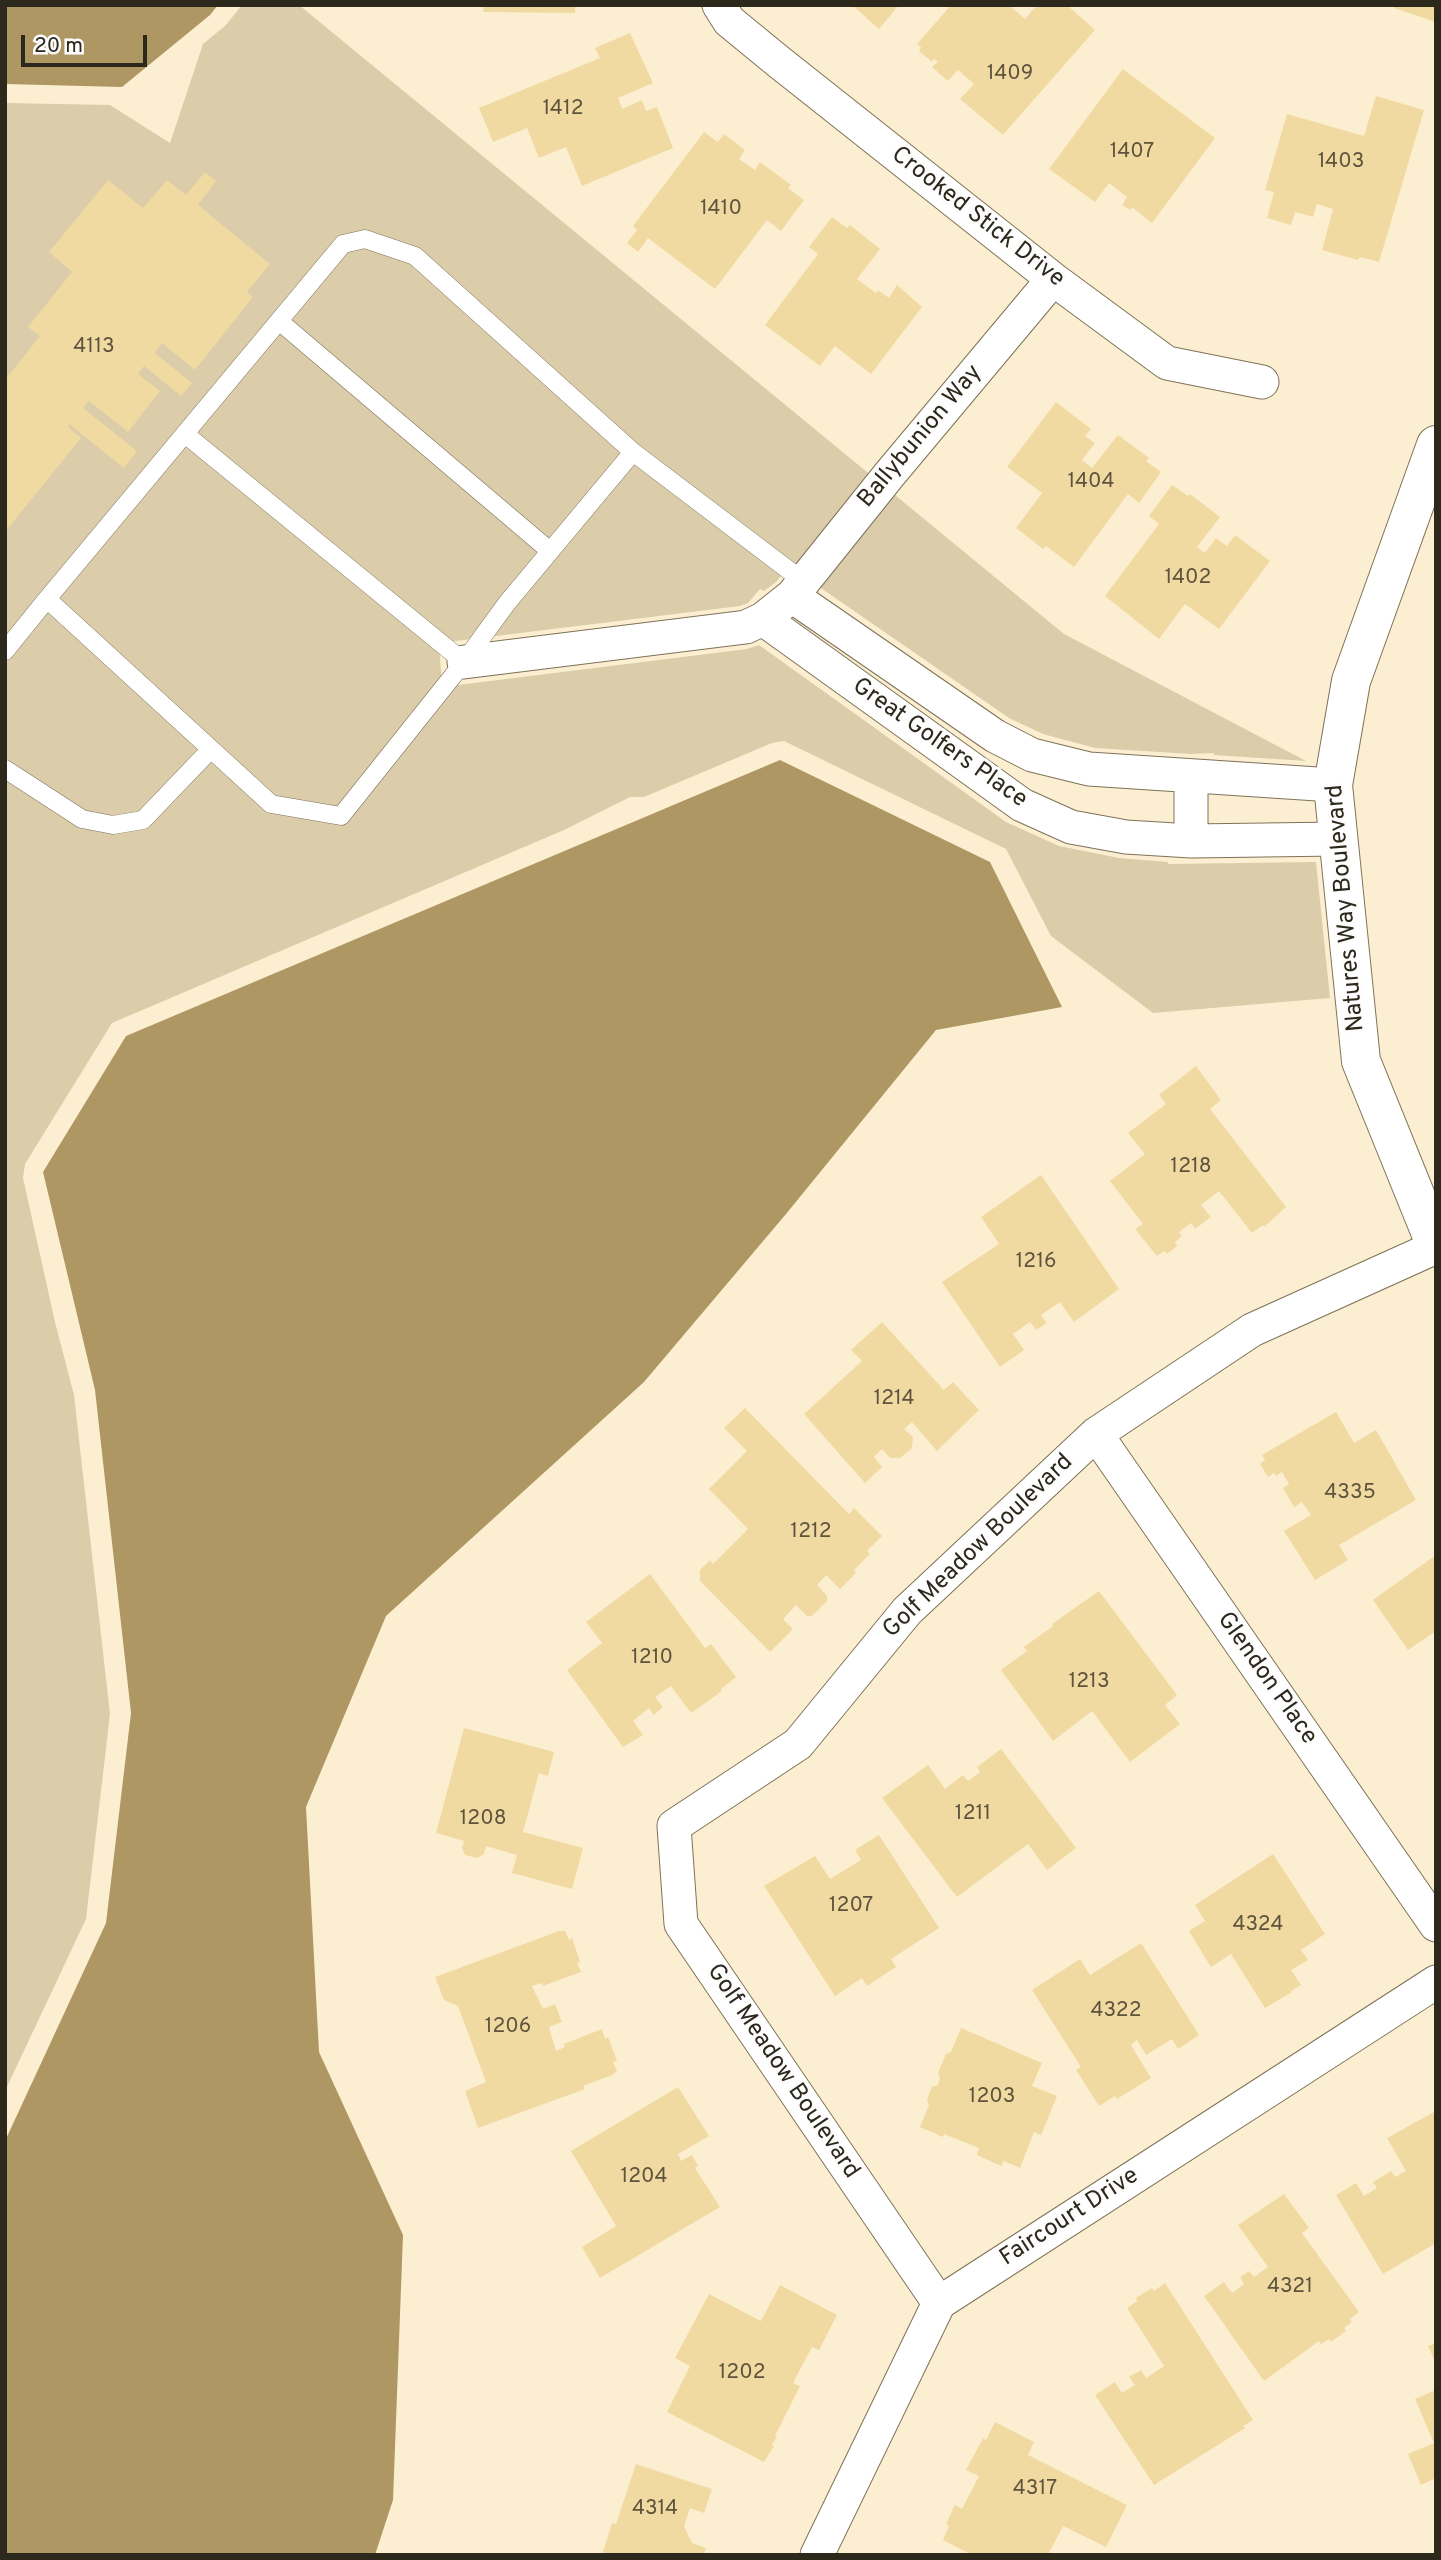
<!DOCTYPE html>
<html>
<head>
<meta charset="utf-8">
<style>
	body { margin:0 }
	#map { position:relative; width:1441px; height:2560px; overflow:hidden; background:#fcefd1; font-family:Overpass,sans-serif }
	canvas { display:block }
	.frame { position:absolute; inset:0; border:7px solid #2d281c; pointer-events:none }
	.scale { position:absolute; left:21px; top:35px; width:126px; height:32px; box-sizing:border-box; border:4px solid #2d281c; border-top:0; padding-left:9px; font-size:21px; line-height:24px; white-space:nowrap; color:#2d281c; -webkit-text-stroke:5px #fdfdfd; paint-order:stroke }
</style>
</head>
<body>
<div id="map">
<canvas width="1441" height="2560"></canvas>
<div class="frame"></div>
<div class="scale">20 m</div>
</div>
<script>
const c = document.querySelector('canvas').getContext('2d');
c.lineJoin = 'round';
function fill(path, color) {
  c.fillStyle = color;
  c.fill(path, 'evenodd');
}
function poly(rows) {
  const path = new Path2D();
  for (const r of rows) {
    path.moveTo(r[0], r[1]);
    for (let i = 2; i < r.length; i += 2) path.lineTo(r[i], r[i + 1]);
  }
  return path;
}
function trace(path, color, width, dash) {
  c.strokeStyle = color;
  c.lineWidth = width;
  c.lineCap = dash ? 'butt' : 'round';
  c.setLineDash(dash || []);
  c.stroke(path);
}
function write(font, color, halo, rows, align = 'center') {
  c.font = font + ' Overpass,sans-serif';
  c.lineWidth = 6;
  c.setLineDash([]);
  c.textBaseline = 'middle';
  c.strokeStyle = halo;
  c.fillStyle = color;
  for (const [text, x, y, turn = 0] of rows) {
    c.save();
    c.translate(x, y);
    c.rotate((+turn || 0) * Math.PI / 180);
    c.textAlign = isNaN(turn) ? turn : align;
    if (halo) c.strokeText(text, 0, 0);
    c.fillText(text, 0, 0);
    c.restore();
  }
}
fill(poly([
	[242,5,299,5,1064,634,1306,761,1214,755,1214,753,1191,754,1095,748,1043,734,1009,718,789,566,776,582,764,591,760,589,748,603,740,606,439,643,442,687,747,649,759,645,1006,822,1059,846,1119,858,1168,862,1168,864,1316,862,1330,998,1153,1013,1051,936,1006,849,784,741,772,743,644,797,630,797,564,830,112,1023,25,1164,23,1178,55,1322,74,1395,110,1714,86,1919,5,2091,5,103,110,105,170,143,203,44,226,25]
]), '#dbccaa');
fill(poly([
	[5,5,218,5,210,15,122,87,5,84],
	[780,760,990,862,1062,1007,936,1030,786,1214,644,1382,386,1616,306,1807,319,2052,403,2235,393,2500,375,2555,5,2555,5,2141,106,1923,131,1713,95,1390,43,1172,126,1036]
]), '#ae9763');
fill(poly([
	[484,5,575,5,575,13,483,12],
	[852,5,899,5,879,29],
	[951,5,1009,5,1025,19,1037,5,1067,5,1095,30,1003,135,960,99,974,84,958,70,948,81,932,67,938,62,934,59,932,62,919,51,921,47,917,44],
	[1395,5,1436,5,1436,22,1394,8],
	[630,33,653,83,618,98,622,109,642,100,646,111,657,107,673,148,582,186,566,147,539,158,527,128,493,142,479,108,600,58,595,48],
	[1123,69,1215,138,1152,223,1132,207,1130,210,1122,205,1127,197,1109,183,1095,202,1049,169],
	[1376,96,1424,110,1379,262,1360,257,1358,260,1322,250,1333,209,1317,204,1313,217,1295,212,1291,225,1267,218,1274,192,1265,190,1287,114,1364,136],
	[704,132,718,142,724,134,745,150,739,159,755,170,760,162,791,185,788,188,804,200,781,231,767,220,715,289,648,238,638,252,627,243,637,230,633,226],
	[205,172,216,181,198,205,270,264,247,292,253,297,195,370,162,343,155,353,192,383,181,396,144,366,138,374,160,391,128,432,89,401,83,408,137,451,124,468,69,424,68,427,81,438,5,532,5,380,40,336,28,327,72,272,49,252,108,180,143,208,167,180,186,195],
	[832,217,847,228,850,225,880,249,857,279,876,293,878,290,889,298,897,285,922,307,871,374,835,346,820,366,765,325,818,254,809,247],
	[1056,402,1091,429,1085,436,1095,443,1082,460,1092,468,1118,435,1149,458,1146,461,1161,472,1139,503,1128,494,1074,567,1046,546,1043,549,1016,528,1042,493,1007,467],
	[1172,485,1188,496,1190,494,1220,517,1197,547,1205,553,1216,538,1227,546,1235,535,1270,561,1219,629,1185,604,1159,639,1105,596,1159,524,1149,516],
	[1196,1066,1221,1100,1210,1109,1286,1207,1264,1227,1263,1225,1252,1233,1219,1191,1201,1205,1211,1217,1195,1229,1191,1223,1179,1232,1182,1236,1175,1242,1177,1246,1167,1254,1164,1251,1157,1256,1135,1229,1143,1224,1110,1181,1145,1154,1128,1133,1166,1104,1159,1095],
	[1041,1175,1119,1289,1074,1322,1060,1302,1041,1315,1047,1323,1036,1330,1030,1322,1013,1334,1024,1350,1000,1367,942,1282,999,1244,981,1217],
	[882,1322,944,1390,953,1382,979,1410,937,1451,912,1422,904,1429,913,1437,912,1448,900,1458,890,1458,882,1449,874,1457,882,1467,865,1483,804,1414,862,1361,851,1350],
	[745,1408,849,1514,854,1508,882,1536,867,1551,870,1554,854,1570,856,1573,840,1589,826,1575,817,1585,827,1596,827,1601,812,1616,807,1616,796,1605,783,1619,793,1629,770,1652,700,1581,700,1570,710,1560,713,1564,748,1529,709,1489,747,1451,724,1428],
	[1336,1412,1354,1443,1376,1430,1416,1500,1339,1545,1348,1560,1315,1580,1284,1531,1311,1515,1302,1502,1294,1507,1283,1488,1289,1484,1282,1472,1276,1476,1274,1473,1268,1477,1260,1464,1265,1460,1262,1455],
	[1436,1555,1436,1631,1408,1650,1373,1600],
	[650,1574,705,1648,711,1644,736,1677,721,1689,722,1691,691,1713,671,1686,655,1697,663,1707,654,1715,649,1708,633,1721,643,1735,623,1747,567,1670,602,1643,586,1622],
	[1099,1591,1177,1695,1165,1705,1180,1724,1130,1762,1092,1711,1053,1741,1001,1670,1027,1651,1024,1647,1053,1626,1052,1624],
	[464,1728,554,1752,548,1776,539,1773,523,1832,583,1848,572,1889,512,1873,517,1855,486,1846,484,1854,477,1858,465,1855,462,1848,464,1841,436,1833],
	[1001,1749,1076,1848,1047,1870,1028,1844,957,1897,882,1798,928,1765,945,1789,963,1775,968,1781,980,1772,977,1767],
	[879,1835,939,1928,891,1959,896,1967,867,1986,862,1978,835,1996,764,1886,815,1856,830,1879,861,1860,855,1850],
	[1273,1854,1325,1934,1301,1950,1308,1960,1291,1970,1301,1985,1291,1991,1292,1992,1265,2008,1231,1954,1211,1967,1189,1931,1205,1921,1195,1905],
	[559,1931,565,1931,569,1940,572,1938,580,1962,577,1963,581,1972,543,1986,542,1983,532,1986,543,2009,555,2004,562,2022,549,2027,556,2051,565,2047,564,2044,602,2029,605,2039,608,2037,617,2061,613,2062,617,2071,612,2075,583,2086,585,2089,478,2128,465,2091,486,2082,458,2006,444,2000,435,1977],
	[1141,1943,1199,2035,1178,2049,1172,2039,1146,2055,1137,2040,1131,2045,1151,2078,1117,2099,1115,2096,1099,2106,1076,2070,1081,2067,1032,1990,1080,1959,1090,1975],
	[961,2028,1042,2063,1032,2086,1057,2096,1041,2135,1034,2132,1020,2168,1004,2161,1001,2166,977,2155,979,2148,944,2134,943,2137,920,2127,929,2105,927,2099,932,2087,938,2085,940,2078,938,2073,946,2054,951,2052],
	[678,2087,709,2136,678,2154,681,2161,692,2155,698,2166,695,2168,720,2207,600,2278,582,2247,616,2226,571,2151],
	[1436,2111,1436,2243,1383,2274,1336,2195,1356,2183,1364,2196,1377,2188,1373,2182,1391,2171,1395,2177,1406,2171,1387,2138],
	[1284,2194,1309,2228,1302,2233,1359,2312,1350,2319,1352,2322,1344,2328,1346,2331,1331,2342,1329,2339,1321,2344,1319,2341,1264,2381,1204,2296,1224,2282,1232,2293,1244,2284,1240,2277,1249,2271,1254,2277,1268,2267,1238,2225],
	[1165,2283,1253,2420,1243,2426,1245,2428,1154,2485,1095,2395,1115,2382,1122,2393,1135,2385,1129,2377,1141,2370,1146,2378,1164,2366,1127,2308,1137,2301,1136,2298,1152,2288,1154,2291],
	[780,2285,837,2315,819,2350,812,2347,793,2383,800,2386,775,2436,777,2436,772,2445,774,2446,764,2462,667,2412,690,2366,675,2358,709,2294,761,2321],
	[1436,2343,1436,2364,1428,2346],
	[1436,2390,1436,2478,1421,2485,1408,2454,1434,2443,1415,2399],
	[995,2422,1034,2442,1028,2455,1127,2505,1106,2547,1063,2526,1048,2555,972,2555,943,2540,949,2526,946,2524,955,2505,962,2509,979,2476,966,2470,983,2438,986,2440],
	[636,2464,712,2489,704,2513,690,2508,684,2526,692,2543,706,2548,704,2555,602,2555,612,2523,616,2524]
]), '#f1d9a2');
const lane = poly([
	[279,321,550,551],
	[185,434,464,662],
	[47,599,343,244,365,239,415,256,633,452],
	[5,651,47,599,271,804,341,816,464,662,507,603,633,452,803,581],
	[5,769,82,819,113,825,143,820,211,749]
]);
const street = poly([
	[719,5,729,21,779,62,1053,279,1167,363,1262,382],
	[792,596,995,736,1032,755,1089,769,1333,785],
	[763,619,1022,805,1071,827,1126,837,1191,841,1338,839],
	[464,662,746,627,763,619,792,596,889,475,1053,279],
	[1191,776,1191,841],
	[1096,1434,1436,1925],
	[939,2303,681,1924,674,1826,798,1744,907,1611,1096,1434,1252,1330,1436,1247],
	[817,2555,939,2303,1436,1982]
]);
const secondary = poly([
	[1436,445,1351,681,1333,785,1361,1061,1436,1246]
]);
trace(lane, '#7e7257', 19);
trace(street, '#7e7257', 35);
trace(secondary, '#7e7257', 40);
trace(lane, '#fff', 18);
trace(street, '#fff', 33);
trace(secondary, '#fff', 38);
write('21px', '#5e543e', null, [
	["1409",1010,75],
	["1412",563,110],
	["1407",1132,153],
	["1403",1341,163],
	["1410",721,210],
	["4113",94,348],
	["1404",1091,483],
	["1402",1188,579],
	["1218",1191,1168],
	["1216",1036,1263],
	["1214",894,1400],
	["4335",1350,1494],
	["1212",811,1533],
	["1210",652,1659],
	["1213",1089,1683],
	["1211",973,1815],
	["1208",483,1820],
	["1207",851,1907],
	["4324",1258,1926],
	["4322",1116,2012],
	["1206",508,2028],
	["1203",992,2098],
	["1204",644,2178],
	["4321",1290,2288],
	["1202",742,2374],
	["4317",1035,2490],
	["4314",655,2510]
]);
write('24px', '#2d281c', '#fdfdfd', [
	["Crooked Stick Drive",977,218,38],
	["Ballybunion Way",921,437,-50],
	["Great Golfers Place",939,744,35],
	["Natures Way Boulevard",1347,908,-95],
	["Golf Meadow Boulevard",979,1547,-44],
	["Glendon Place",1266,1679,55],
	["Golf Meadow Boulevard",782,2072,56],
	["Faircourt Drive",1070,2218,-33]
]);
</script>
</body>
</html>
